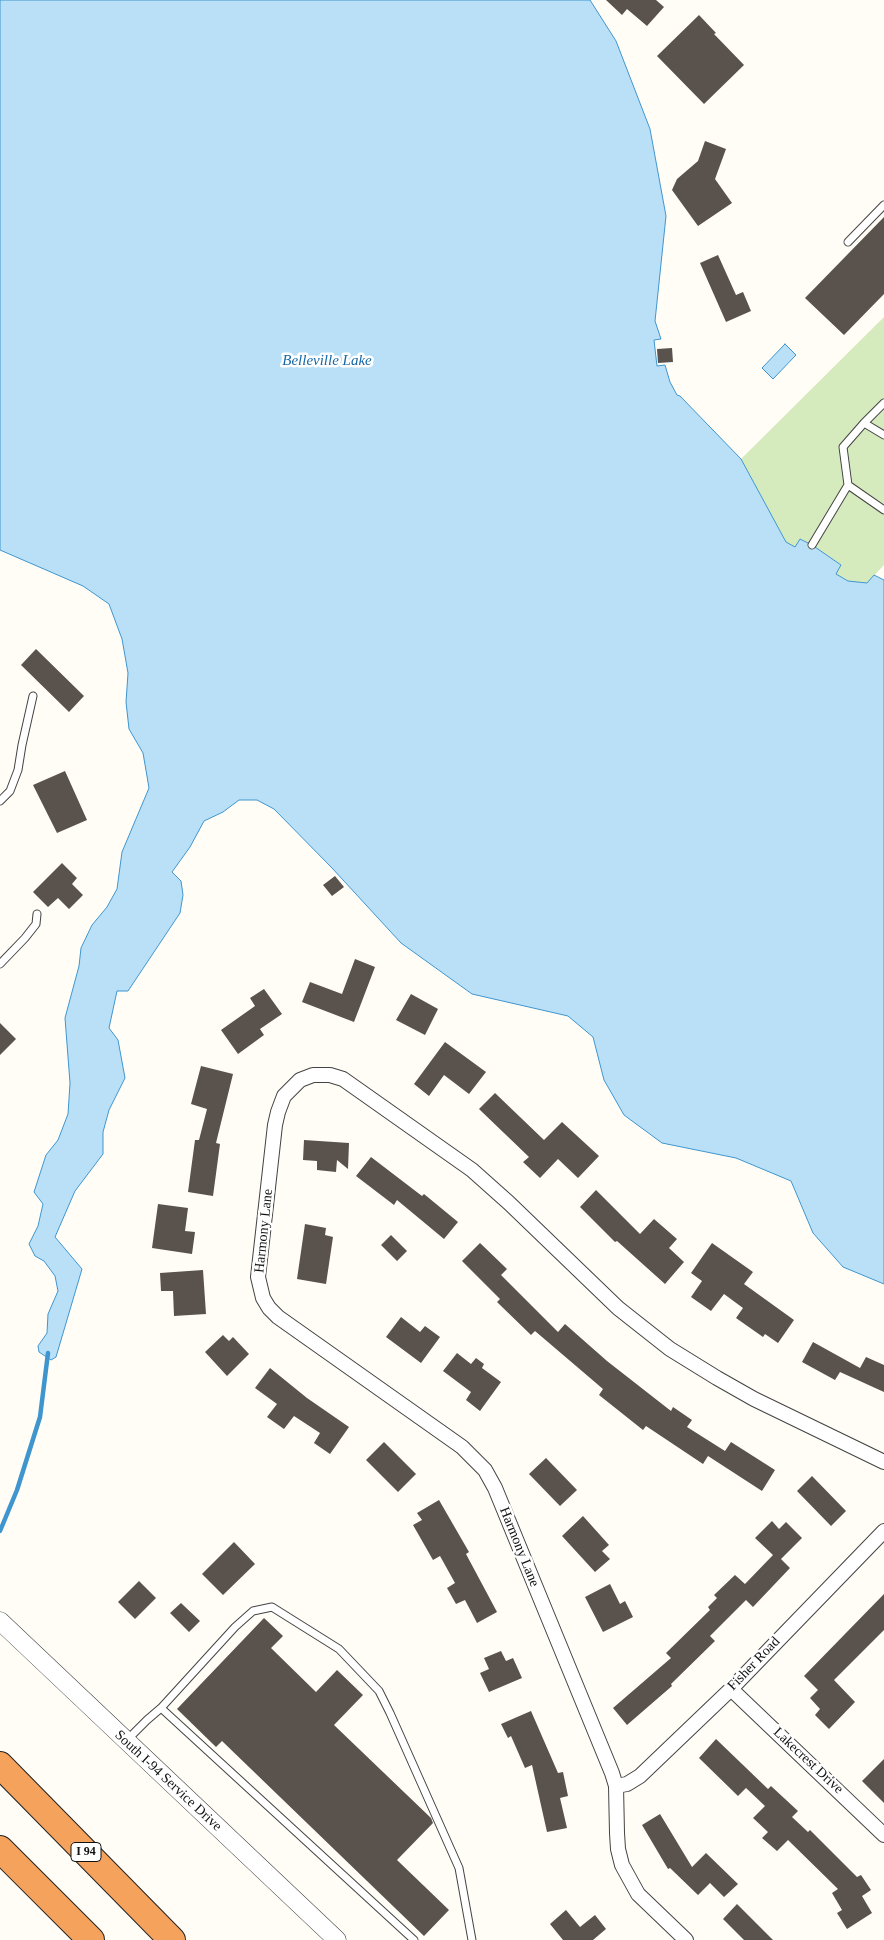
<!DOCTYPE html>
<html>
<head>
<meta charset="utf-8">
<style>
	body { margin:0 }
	canvas { display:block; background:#fffdf5 }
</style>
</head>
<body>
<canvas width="884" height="1940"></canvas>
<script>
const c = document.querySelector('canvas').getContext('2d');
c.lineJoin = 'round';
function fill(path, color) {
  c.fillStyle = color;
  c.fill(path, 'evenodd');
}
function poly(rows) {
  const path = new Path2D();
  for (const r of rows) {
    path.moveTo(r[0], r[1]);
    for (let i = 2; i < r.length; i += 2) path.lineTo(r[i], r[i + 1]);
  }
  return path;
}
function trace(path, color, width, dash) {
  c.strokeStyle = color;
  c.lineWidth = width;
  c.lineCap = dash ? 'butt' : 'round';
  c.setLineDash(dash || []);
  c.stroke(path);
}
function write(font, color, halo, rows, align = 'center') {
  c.font = font + ' Georgia,serif';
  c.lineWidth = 5;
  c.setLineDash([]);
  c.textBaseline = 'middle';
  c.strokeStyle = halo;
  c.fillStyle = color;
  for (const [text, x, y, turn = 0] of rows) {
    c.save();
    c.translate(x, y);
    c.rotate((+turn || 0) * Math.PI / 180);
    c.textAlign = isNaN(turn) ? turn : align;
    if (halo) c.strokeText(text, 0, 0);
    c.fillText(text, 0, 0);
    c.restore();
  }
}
fill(poly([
	[884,317,884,565,867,583,851,582,835,574,841,565,801,539,795,547,786,542,741,459]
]), '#d5ebbd');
const water = poly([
	[0,0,590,0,616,41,650,129,666,216,655,321,661,339,654,340,657,366,665,365,670,382,677,395,680,396,741,459,786,542,795,547,800,539,812,545,841,565,836,574,848,581,867,583,874,575,884,580,884,1284,843,1267,813,1233,791,1181,736,1158,662,1143,624,1115,604,1080,593,1037,568,1016,472,994,401,943,332,868,274,809,257,800,239,800,223,812,204,821,190,847,172,872,181,881,183,895,180,913,128,991,117,991,109,1028,118,1040,125,1078,109,1110,103,1132,103,1154,75,1191,55,1237,82,1269,56,1357,51,1360,39,1352,38,1346,47,1333,48,1314,58,1291,55,1276,44,1261,35,1256,29,1244,38,1226,43,1204,34,1192,46,1155,58,1140,68,1114,70,1083,65,1018,79,966,81,948,92,925,107,907,117,889,122,852,149,788,143,753,129,729,126,702,128,673,122,639,109,604,83,586,0,550,0,0],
	[785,344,796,355,773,379,762,368,785,344]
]);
fill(water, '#b9e0f7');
trace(water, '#3f96cf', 1);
trace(poly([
	[0,1531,17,1490,40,1417,48,1353]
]), '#3f96cf', 4.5);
fill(poly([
	[606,0,656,0,664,7,647,26,627,9,622,15],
	[699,15,716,33,714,34,744,65,704,104,657,56],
	[705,141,726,149,715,179,732,203,698,226,672,190,677,179,698,161],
	[884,217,884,294,844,335,805,298],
	[718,255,736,295,743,292,751,311,726,322,700,263],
	[672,348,673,362,658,363,657,349],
	[36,649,84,696,69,712,21,665],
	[65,771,87,820,57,833,33,785],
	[62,863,77,878,72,884,83,895,69,909,58,898,48,907,33,892],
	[335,876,344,887,332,896,323,885],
	[355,959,375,967,354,1022,302,1002,310,982,342,994],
	[264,989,282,1014,260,1029,264,1035,238,1054,221,1030,255,1006,250,998],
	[411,994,438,1009,425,1035,396,1020],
	[0,1023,16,1039,0,1055],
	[445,1042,486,1072,469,1094,444,1075,429,1096,414,1084],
	[201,1066,233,1074,216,1143,220,1144,213,1196,188,1192,195,1140,199,1140,207,1109,191,1104],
	[495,1093,544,1140,562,1122,599,1156,578,1178,558,1159,540,1178,523,1162,529,1157,479,1109],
	[304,1140,349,1143,348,1169,337,1160,336,1172,317,1170,317,1161,303,1160],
	[371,1157,422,1196,424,1194,458,1222,444,1239,397,1200,394,1205,356,1176],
	[596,1190,640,1234,654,1219,677,1239,669,1248,684,1262,665,1284,617,1241,615,1242,580,1207],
	[158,1204,188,1208,185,1231,195,1232,192,1254,152,1248],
	[305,1224,326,1228,325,1235,333,1237,326,1284,297,1279],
	[391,1235,407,1251,397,1261,381,1245],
	[480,1243,507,1269,501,1275,558,1332,565,1324,607,1361,671,1411,673,1407,692,1420,687,1427,725,1451,731,1442,775,1470,762,1491,708,1456,703,1464,646,1426,643,1430,599,1395,603,1389,535,1331,531,1335,497,1302,500,1299,462,1261],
	[712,1243,753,1272,744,1284,794,1320,778,1343,765,1334,763,1337,736,1318,743,1308,724,1294,711,1311,691,1297,702,1281,691,1273],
	[203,1270,206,1314,174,1316,173,1291,161,1291,160,1273],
	[401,1317,420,1332,425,1326,440,1337,421,1363,386,1337],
	[223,1335,229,1341,233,1337,249,1354,227,1376,205,1352],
	[813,1342,860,1368,866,1357,884,1365,884,1392,840,1372,835,1380,802,1362],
	[457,1353,471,1364,476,1358,484,1364,482,1368,501,1382,480,1411,466,1400,471,1392,443,1371],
	[270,1368,307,1398,349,1427,330,1454,314,1443,320,1433,294,1416,284,1429,267,1417,277,1404,255,1388],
	[384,1442,416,1474,398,1492,366,1460],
	[546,1458,577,1490,560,1506,529,1474],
	[812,1476,846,1511,831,1526,797,1491],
	[439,1500,469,1552,466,1554,497,1612,477,1623,465,1600,456,1604,447,1588,455,1583,440,1556,433,1560,413,1525,422,1520,417,1513],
	[583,1516,609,1545,602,1551,610,1559,595,1572,562,1536],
	[772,1521,779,1529,786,1522,802,1538,781,1559,790,1568,753,1607,746,1600,710,1636,715,1641,671,1684,672,1686,627,1725,613,1708,671,1658,666,1653,710,1610,708,1607,717,1598,714,1595,735,1575,745,1584,773,1555,755,1538],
	[234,1542,255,1564,223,1595,202,1574],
	[139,1581,156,1598,135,1619,118,1602],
	[610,1584,620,1604,625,1601,633,1617,603,1632,585,1597],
	[884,1594,884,1630,834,1680,855,1702,829,1729,815,1715,820,1709,810,1698,818,1690,804,1676],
	[181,1603,200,1621,189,1632,170,1613],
	[264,1618,283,1636,271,1648,316,1692,337,1670,363,1695,334,1725,431,1818,433,1823,397,1860,449,1910,424,1936,222,1741,216,1747,177,1709],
	[501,1651,506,1661,513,1658,522,1678,489,1692,480,1673,489,1669,484,1658],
	[531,1711,558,1773,563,1772,568,1796,560,1798,567,1828,547,1832,532,1765,525,1768,511,1736,508,1738,501,1724],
	[716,1739,768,1789,771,1786,798,1811,792,1817,808,1832,810,1830,857,1877,861,1875,871,1890,862,1896,872,1913,847,1929,837,1913,842,1910,832,1893,838,1889,788,1840,777,1851,762,1838,768,1832,753,1818,765,1806,746,1788,738,1796,699,1758],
	[884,1759,884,1803,862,1781],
	[660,1814,692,1867,706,1853,738,1884,724,1897,710,1883,698,1895,670,1868,668,1869,642,1825],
	[737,1904,773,1940,744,1940,723,1919],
	[566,1910,580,1927,595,1915,606,1929,593,1940,563,1940,550,1924]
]), '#5a524d');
const service = poly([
	[848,242,884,205],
	[884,403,864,423,884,435],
	[864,423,843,447,848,485,884,510],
	[812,545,848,485],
	[0,801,10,791,18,770,22,745,33,696],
	[0,964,25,938,36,924,37,914],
	[161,1708,235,1627,253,1611,272,1607,339,1649,379,1691,390,1713,459,1868,472,1940],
	[127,1740,147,1720,161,1708,414,1940]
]);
const minor = poly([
	[731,1689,884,1835],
	[616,1786,627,1784,640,1776,731,1689,884,1531],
	[686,1940,638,1894,622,1865,618,1849,617,1833,616,1786,612,1773,495,1488,485,1470,462,1447,278,1317,269,1308,263,1298,258,1277,275,1125,278,1112,284,1096,300,1080,313,1075,330,1075,343,1079,472,1170,509,1203,618,1308,670,1349,717,1378,754,1399,884,1462]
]);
const tertiary = poly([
	[0,1621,337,1940]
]);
const motorway = poly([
	[0,1765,172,1940],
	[0,1849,91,1940]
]);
trace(service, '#444', 9);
trace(minor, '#444', 16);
trace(tertiary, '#444', 19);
trace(motorway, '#222', 28);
trace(service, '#fff', 7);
trace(minor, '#fff', 14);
trace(tertiary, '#fff', 18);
trace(motorway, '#f5a25d', 26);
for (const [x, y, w] of [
	[86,1852,30]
]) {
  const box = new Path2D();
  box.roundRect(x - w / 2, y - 9.5, w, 19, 4);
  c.fillStyle = '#fff';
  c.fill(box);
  trace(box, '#111', 1);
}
write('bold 12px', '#111', null, [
	["I 94",86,1852]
]);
write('14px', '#111', '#fff', [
	["Harmony Lane",264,1231,-84],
	["Harmony Lane",519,1547,68],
	["Fisher Road",754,1664,-46],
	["Lakecrest Drive",808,1761,43],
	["South I-94 Service Drive",168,1781,43]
]);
write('italic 15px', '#1768a6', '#fff', [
	["Belleville Lake",327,361]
]);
</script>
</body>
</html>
